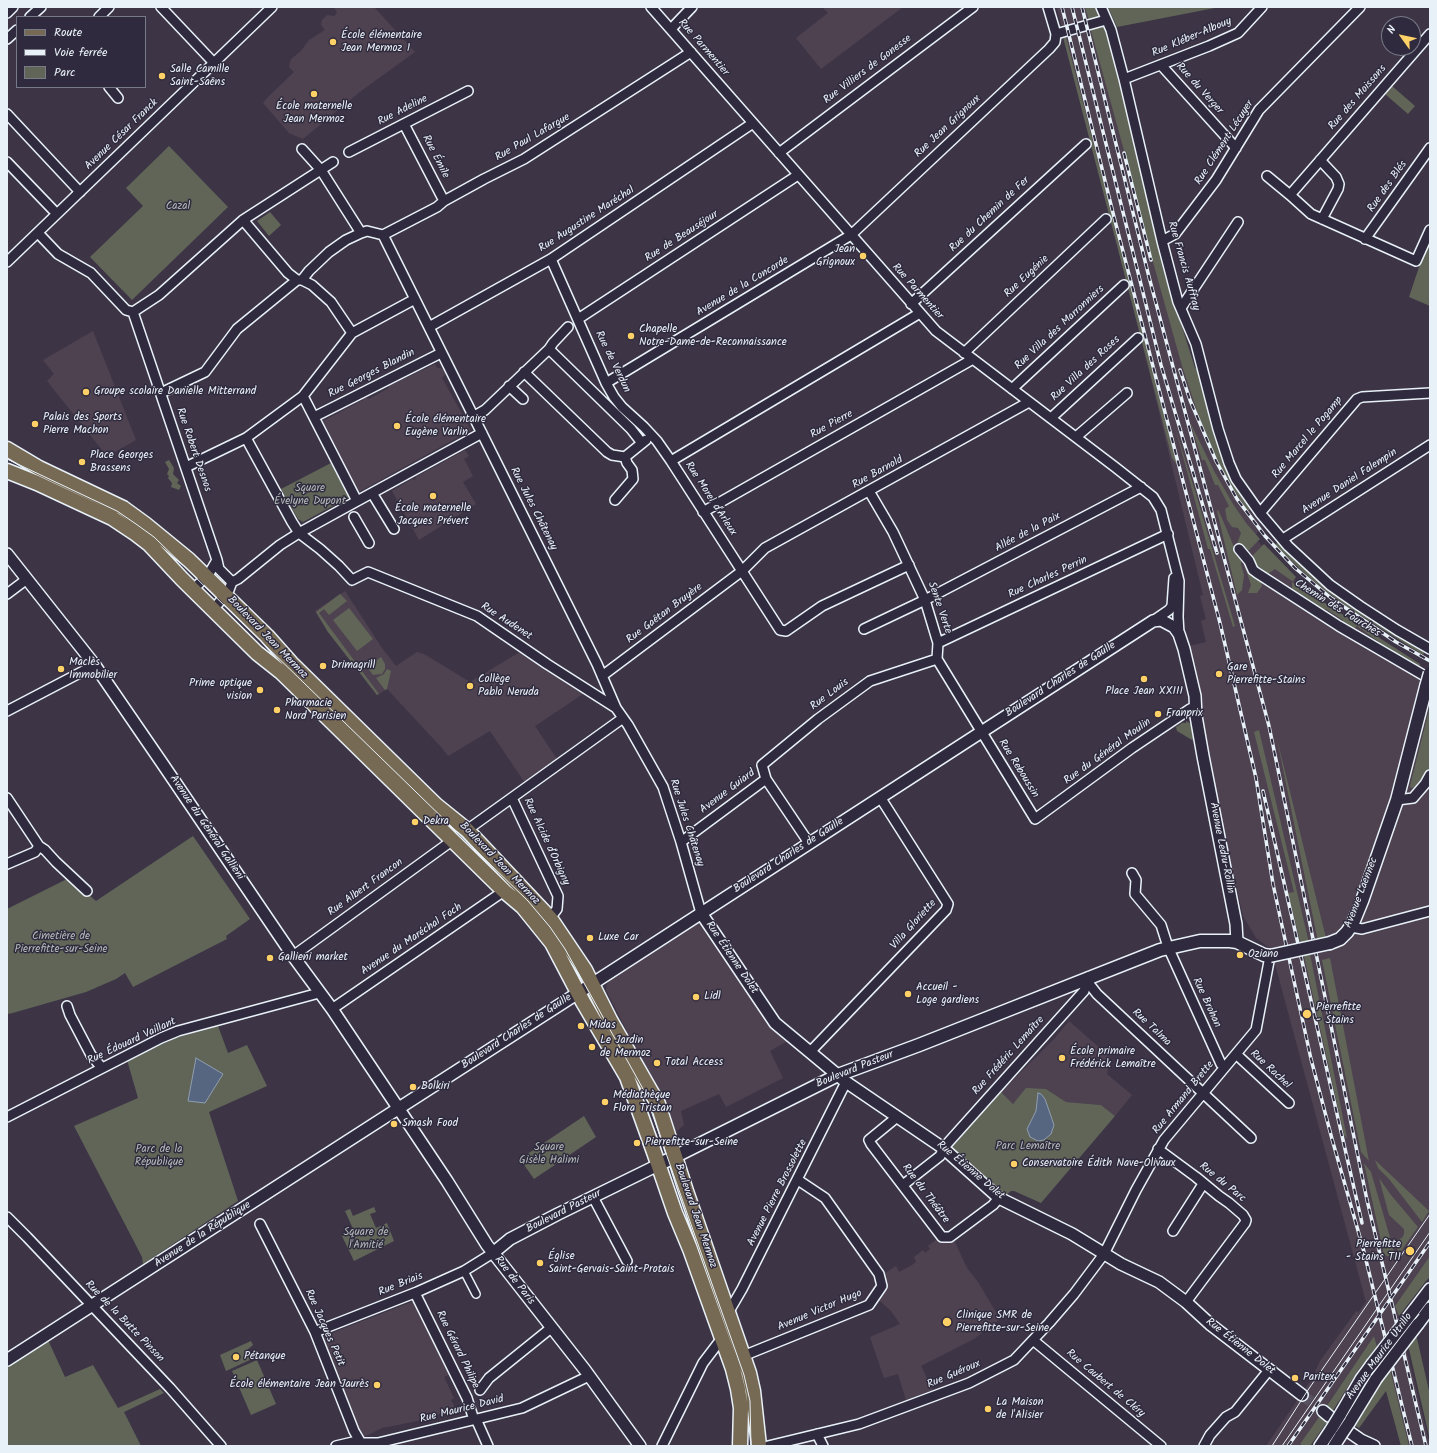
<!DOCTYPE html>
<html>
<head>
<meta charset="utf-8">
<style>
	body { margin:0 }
	#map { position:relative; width:1437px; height:1453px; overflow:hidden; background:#3d3546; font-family:Kalam,sans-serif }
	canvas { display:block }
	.frame { position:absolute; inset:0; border:8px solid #e8f1f8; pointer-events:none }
	.legend { position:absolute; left:16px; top:16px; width:130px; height:72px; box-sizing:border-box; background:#2f2a3d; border:1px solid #797a88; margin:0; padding:5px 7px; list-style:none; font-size:12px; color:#e8f1f8 }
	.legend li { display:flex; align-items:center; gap:8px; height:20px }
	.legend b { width:20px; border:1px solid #797a88 }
	.north { position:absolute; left:1381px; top:16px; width:40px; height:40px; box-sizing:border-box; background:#2f2a3d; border:1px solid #797a88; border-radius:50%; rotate:303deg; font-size:11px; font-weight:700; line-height:16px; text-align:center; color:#e8f1f8 }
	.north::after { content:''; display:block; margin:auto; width:14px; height:18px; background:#ffd166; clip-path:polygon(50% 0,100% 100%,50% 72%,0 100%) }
</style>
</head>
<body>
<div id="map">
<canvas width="1437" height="1453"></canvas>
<div class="frame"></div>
<ul class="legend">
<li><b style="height:5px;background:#776a54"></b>Route</li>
<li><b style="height:5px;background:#e8f1f8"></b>Voie ferrée</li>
<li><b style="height:11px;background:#606558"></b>Parc</li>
</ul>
<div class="north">N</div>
</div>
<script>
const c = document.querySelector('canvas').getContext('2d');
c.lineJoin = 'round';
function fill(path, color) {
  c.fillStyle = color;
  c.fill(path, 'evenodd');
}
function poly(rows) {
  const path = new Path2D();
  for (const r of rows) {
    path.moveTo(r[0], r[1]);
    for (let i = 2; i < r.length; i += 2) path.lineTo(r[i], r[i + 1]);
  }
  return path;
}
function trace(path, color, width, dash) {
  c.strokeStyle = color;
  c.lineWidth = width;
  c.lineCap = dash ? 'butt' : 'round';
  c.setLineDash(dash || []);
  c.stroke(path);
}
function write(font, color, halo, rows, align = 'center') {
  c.font = font + ' Kalam,sans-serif';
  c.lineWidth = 3;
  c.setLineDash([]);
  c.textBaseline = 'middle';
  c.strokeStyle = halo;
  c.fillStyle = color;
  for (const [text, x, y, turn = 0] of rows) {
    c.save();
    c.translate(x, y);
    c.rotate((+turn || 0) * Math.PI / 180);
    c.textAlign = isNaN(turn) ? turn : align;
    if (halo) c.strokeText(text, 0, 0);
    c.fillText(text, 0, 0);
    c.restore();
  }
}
fill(poly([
	[334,7,374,7,415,52,361,91,303,139,289,133,263,103,267,98,294,72,289,67,291,59,301,51,309,40,325,30,321,25,322,20,327,15,334,16,337,13],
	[822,7,903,7,821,69,796,38,828,13],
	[1057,7,1089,7,1168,299,1249,510,1262,527,1254,537,1286,571,1314,596,1404,656,1430,672,1430,1274,1398,1315,1430,1446,1401,1446,1374,1336,1299,1446,1266,1446,1312,1379,1320,1361,1357,1310,1358,1313,1366,1302,1271,949,1256,938,1243,916,1205,744,1185,647,1206,642,1201,621,1206,619,1200,596,1203,595,1151,379],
	[93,331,136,440,106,457,102,450,47,381,54,374,43,360],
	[435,364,437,368,441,368,444,370,445,374,442,378,471,430,359,492,323,421,363,400,364,396,369,399,389,388,388,385,390,383,393,384],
	[465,450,469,456,464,459,473,476,463,482,476,504,419,540,392,491,412,479,415,480,416,477],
	[345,591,382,648,396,666,417,652,424,654,470,682,520,652,583,694,535,726,557,759,525,783,490,731,448,756,442,748,387,689,377,695,328,632,315,611],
	[698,923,702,923,789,1040,770,1051,783,1078,726,1107,719,1094,681,1111,684,1125,676,1132,660,1091,635,1047,606,990,607,984,611,979],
	[1069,1021,1110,1057,1107,1074,1132,1095,1115,1116,1101,1105,1066,1102,1046,1089,1014,1102,1013,1104,1001,1092,1054,1039],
	[936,1240,954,1240,967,1268,978,1282,1000,1319,974,1339,921,1366,933,1390,906,1400,898,1374,884,1378,870,1337,900,1324,891,1311,879,1300,882,1296,884,1284,882,1275,896,1266,899,1272,912,1265,916,1262,914,1257,923,1250,925,1253,930,1249,928,1246],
	[414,1301,449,1375,444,1377,454,1398,451,1400,455,1407,428,1419,382,1428,362,1438,318,1341,337,1331]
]), '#4e4250');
fill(poly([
	[1085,7,1095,7,1098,17,1096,19,1089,21],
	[1108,7,1220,7,1117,27],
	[1103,26,1108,32,1173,298,1195,368,1199,370,1223,458,1252,508,1248,511,1225,477,1208,444,1182,366,1153,262,1128,165,1090,27],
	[1063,37,1066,37,1177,465,1172,458],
	[1392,86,1415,106,1408,114,1385,94],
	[169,146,228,207,132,300,90,257,143,206,126,188],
	[270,212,281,225,269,236,257,221],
	[1430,242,1430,306,1409,297,1419,267],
	[1190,422,1214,471,1233,504,1246,523,1260,539,1242,557,1241,564,1244,575,1242,590,1237,595,1217,511,1218,510,1221,516,1234,547,1237,544,1241,533,1238,528,1232,527,1227,520,1225,509,1229,506,1218,485,1215,485,1205,460,1202,460],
	[1175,427,1196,494,1235,626,1233,627,1210,549,1208,549],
	[169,460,174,468,173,474,179,480,177,483,181,486,179,490,171,487,172,483,168,478,169,476,167,474,169,469,165,462],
	[331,463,349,497,303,522,298,519,281,489],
	[1278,542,1303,567,1340,597,1425,650,1423,655,1349,608,1327,592,1302,571,1275,545],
	[1264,544,1296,577,1292,582,1420,664,1418,673,1378,647,1379,642,1357,626,1352,631,1343,624,1343,620,1326,609,1320,610,1292,592,1292,581,1275,569,1268,574,1249,559],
	[1246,561,1260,577,1262,586,1257,593,1248,593,1251,585,1244,564],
	[340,594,347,601,329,615,324,609,319,613,379,694,377,695,328,632,316,612],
	[349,608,373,639,357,651,333,620],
	[381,657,385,664,385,669,382,674,373,675,367,667],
	[387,669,391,671,387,689,385,690,376,678,384,674],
	[1430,706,1430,767,1415,787,1411,788,1410,786],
	[1186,721,1191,724,1194,741,1192,740,1177,731,1176,727,1182,723,1186,723],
	[1259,730,1309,943,1301,945,1288,893,1294,892,1254,732],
	[1277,739,1326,938,1318,942],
	[193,836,250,919,226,936,227,939,133,987,125,973,116,979,86,992,9,1014,8,1013,7,909,69,878,96,901],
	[1310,954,1347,1138,1344,1135,1304,956],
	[1330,958,1369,1161,1361,1152,1322,960],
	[218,1026,228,1053,247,1045,267,1086,209,1112,238,1201,143,1264,142,1257,74,1126,138,1098,127,1060,176,1038],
	[1026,1088,1046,1089,1066,1102,1101,1105,1115,1116,1041,1203,1014,1191,1011,1191,1004,1197,950,1148,1001,1092,1013,1104],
	[584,1116,596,1137,534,1179,520,1159],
	[1375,1160,1429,1211,1422,1222,1389,1179,1378,1168],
	[1364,1163,1371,1172,1396,1258,1384,1255],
	[1379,1178,1391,1195,1418,1227,1399,1254,1395,1241,1402,1238,1404,1234,1404,1229,1389,1215],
	[374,1207,376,1212,370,1214,376,1228,387,1223,394,1241,354,1261,342,1236,354,1231,345,1211,350,1209,353,1216],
	[1430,1256,1430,1277,1426,1281,1399,1316,1395,1306],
	[1416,1334,1430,1395,1430,1440,1408,1345],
	[1374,1336,1377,1347,1359,1369,1332,1412,1326,1407],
	[48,1340,65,1377,93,1365,118,1408,160,1389,164,1393,124,1412,141,1446,7,1446,7,1365],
	[251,1341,253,1345,248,1349,252,1359,226,1371,220,1355],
	[257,1360,276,1404,251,1415,232,1371],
	[1390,1369,1409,1446,1401,1446,1386,1391,1359,1428,1354,1425,1382,1380],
	[1319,1417,1327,1422,1310,1446,1303,1446,1300,1444]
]), '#606558');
const water = poly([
	[196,1058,223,1074,205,1103,188,1101,196,1058],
	[1038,1093,1041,1094,1045,1099,1054,1125,1051,1134,1044,1140,1038,1141,1030,1137,1027,1129,1036,1111,1038,1093]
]);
fill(water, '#566680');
trace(water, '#909eb0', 1);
trace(poly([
	[1302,1395,1323,1411]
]), '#575161', 11, [11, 5.5]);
const pedestrian = poly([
	[464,1271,476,1294]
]);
const minor = poly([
	[161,7,214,63],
	[651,7,936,331,1115,467,1153,497,1161,510,1179,581,1178,617,1179,634],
	[1101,7,1111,30,1124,79,1162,241,1178,302,1196,344,1218,429,1229,463,1236,479,1260,513,1288,546,1330,585,1360,606,1397,630,1430,649],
	[7,13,13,7],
	[30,17,41,7],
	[99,17,109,7],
	[671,29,692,7],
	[1056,34,1106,20],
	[1430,34,1290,195,1311,214,1416,261,1430,230],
	[7,39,17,30],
	[1161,65,1236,148],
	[1124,79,1209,46,1238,33,1262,7],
	[109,87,118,98],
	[7,114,80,192],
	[404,124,444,201],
	[302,149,321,170,361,233,367,231,383,235,597,664,616,708,628,725,663,787,681,842,701,913],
	[349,152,468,91],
	[779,153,973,7],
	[1320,160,1336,177,1339,184,1338,189,1322,219],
	[7,162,57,214],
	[1267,176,1290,195],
	[243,220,288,273,297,280,302,280,312,285,331,302,352,333],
	[38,233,58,254,91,273,126,310,133,312],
	[383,235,437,207,444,201,484,179,524,159,691,52],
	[1365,239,1430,148],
	[1162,241,1175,234,1216,180,1259,110,1360,7],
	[551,259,606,383,614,397,622,407,644,427,657,441,671,461,780,630,786,631,822,606,909,565],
	[7,262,272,7],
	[302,280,309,271,329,252,346,240,361,233],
	[911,304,1086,144],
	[1181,308,1238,222],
	[133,312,217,560,210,572,193,590],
	[133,312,159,295,243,220,333,162],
	[578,319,798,175],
	[429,327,551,259,753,123],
	[549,349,553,343,568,327],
	[964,353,1106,219],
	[524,372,607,452,612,455,625,457],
	[606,383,851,235,1049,49,1055,42,1056,34,1048,7],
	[509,386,523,399],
	[1012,389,1124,285],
	[161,393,205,372,237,329,297,280],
	[303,396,357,501],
	[314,417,441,353],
	[473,417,485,410,549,349,631,429,642,443],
	[1051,418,1138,338],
	[1076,437,1127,393],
	[246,438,292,522,299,533,320,549,339,566,352,580,368,572,477,616,547,664,616,708],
	[671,461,920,313],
	[186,467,246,438,303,396,352,333,415,299],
	[869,491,893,532,925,600,938,643,937,659,1035,819,1132,748,1190,709,1195,707],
	[372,493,394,529],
	[615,500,633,479,632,470,627,463,625,457,646,440],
	[703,512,973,359],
	[1260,513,1357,399,1362,397,1430,393],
	[354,517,369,543],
	[1283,539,1430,445],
	[1239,549,1249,561,1253,570,1257,573,1339,626,1430,679],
	[217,560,219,569,232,582],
	[7,594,27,579],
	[213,610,229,590,232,582,238,579,280,545,299,533,348,506,482,433],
	[1153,621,1169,610,1172,606,1174,578],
	[864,629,925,600,1141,487],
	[938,643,1168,534],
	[602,676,742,571,765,548,1029,402],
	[7,711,95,665],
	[7,798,39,846],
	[512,798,558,896,557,909,550,918],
	[1397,800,1413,798,1425,784,1430,775],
	[467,830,623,718],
	[681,842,766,779],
	[809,843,766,779,762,765,818,719,870,681,937,659],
	[39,846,45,850,56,862,87,891],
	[7,864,35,852,39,846],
	[1132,873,1136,880,1135,894,1161,925,1168,947,1221,1064,1225,1067],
	[1351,927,1362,929,1430,911],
	[293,956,453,840],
	[1088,977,1090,985,1097,994,1251,1138],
	[67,1006,70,1015,91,1055,102,1068],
	[332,1009,504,891],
	[810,1052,946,910,948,904,880,797],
	[1236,1054,1289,1103],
	[7,1117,161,1038,178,1031,319,993],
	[897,1117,869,1140,871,1144,942,1237,950,1237,993,1205,999,1198],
	[1158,1149,1196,1177,1219,1196,1229,1203,1243,1215,1246,1220,1245,1223,1186,1302],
	[903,1185,940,1156,946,1145,1084,991,1088,977],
	[593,1197,627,1261],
	[7,1217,27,1237,170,1388,221,1446],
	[260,1224,315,1332,354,1431,361,1443],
	[1173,1231,1203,1184],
	[415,1293,467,1398,474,1420],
	[728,1313,742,1289,846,1082],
	[315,1332,417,1292,464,1271,493,1253],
	[1033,1340,1161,1446],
	[743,1356,869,1305,882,1286,879,1274,825,1198,798,1180],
	[480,1390,489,1378,551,1328],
	[476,1419,488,1446],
	[817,1434,823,1446],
	[336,1446,353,1442,361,1443,378,1443,522,1408,589,1376],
	[662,1446,703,1363,722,1338],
	[768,1446,859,1424,969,1383,1014,1360,1049,1323,1074,1294,1104,1254,1136,1190,1164,1140,1256,1030,1270,956],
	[1204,1446,1210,1435,1226,1417,1235,1412,1269,1370]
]);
const tertiary = poly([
	[7,554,94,664,162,763,293,956,332,1009,447,1181,487,1245,585,1370,640,1446],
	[701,913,775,1023,846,1082,943,1148,999,1198,1072,1234,1121,1264,1159,1282,1186,1302,1211,1325,1302,1395],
	[493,1253,510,1239,558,1214,658,1165],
	[1414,1310,1430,1289],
	[1418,1324,1430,1308],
	[7,1360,578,993,1153,621,1161,620,1174,627,1179,634,1184,649,1195,696,1196,716,1203,756,1236,924,1237,942],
	[1323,1411,1329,1416],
	[1340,1415,1361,1379,1372,1364],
	[1349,1423,1376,1379],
	[1348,1431,1361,1440,1374,1446],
	[1320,1446,1332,1428],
	[1334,1446,1341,1435]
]);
const secondary = poly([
	[1330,943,1340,939,1347,932,1353,923,1362,901,1397,800,1426,687],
	[658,1165,838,1075,919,1045,1160,950,1200,941,1230,941,1237,942,1264,955,1270,956]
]);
const primary = poly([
	[7,449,39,468,123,508,145,524,189,560,267,636,291,663,436,805,467,830,550,918,585,970,610,1020,658,1104,686,1191,749,1373,753,1391,759,1446],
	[7,471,37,483,112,518,136,534,149,544,182,579,257,653,281,672,504,891,523,907,552,943,583,1002,627,1077,654,1152,675,1213,690,1249,733,1369,738,1389,741,1408,740,1446]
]);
trace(pedestrian, '#e8f1f8', 10);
trace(minor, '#e8f1f8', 12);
trace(tertiary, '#e8f1f8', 14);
trace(secondary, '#e8f1f8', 15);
trace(primary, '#e8f1f8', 17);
trace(pedestrian, '#2f2a3d', 7);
trace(minor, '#2f2a3d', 9);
trace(tertiary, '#2f2a3d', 11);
trace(secondary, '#2f2a3d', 12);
trace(primary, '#776a54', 14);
trace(poly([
	[7,459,117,511,136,524,154,537,528,901,550,927,565,949,642,1087,648,1102,744,1375,750,1401,751,1446],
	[1272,1446,1308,1390,1430,1214],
	[1282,1446,1430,1232]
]), '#e8f1f8', 1);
const rail = poly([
	[1062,7,1114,217,1220,623,1256,778,1273,884,1284,935,1311,1059,1332,1139,1363,1248,1412,1446],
	[1072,7,1161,365,1217,553],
	[1082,7,1149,277,1269,726,1367,1200,1426,1446],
	[1124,153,1151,260],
	[1180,370,1190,400,1216,461,1237,499,1265,536,1295,568,1331,598,1396,642,1430,661],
	[1263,791,1362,1223],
	[1288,1446,1430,1242]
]);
trace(rail, '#e8f1f8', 3.5);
trace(rail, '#2f2a3d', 2, [6]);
const tertiaryBridge = poly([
	[1372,1364,1414,1310],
	[1376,1379,1418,1324],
	[1332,1428,1340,1415],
	[1341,1435,1349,1423]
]);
const secondaryBridge = poly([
	[1426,687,1430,673],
	[1270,956,1330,943]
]);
trace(tertiaryBridge, '#e8f1f8', 14, []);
trace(secondaryBridge, '#e8f1f8', 15, []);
trace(tertiaryBridge, '#2f2a3d', 11);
trace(secondaryBridge, '#2f2a3d', 12);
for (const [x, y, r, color] of [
	[333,42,4,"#ffd166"],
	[162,76,4,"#ffd166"],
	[314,94,4,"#ffd166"],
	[863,256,4,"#ffd166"],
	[631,336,4,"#ffd166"],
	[86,392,4,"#ffd166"],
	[35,424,4,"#ffd166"],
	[397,426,4,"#ffd166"],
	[82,462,4,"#ffd166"],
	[433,496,4,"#ffd166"],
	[323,666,4,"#ffd166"],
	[61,669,4,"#ffd166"],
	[1219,674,4,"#ffd166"],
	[1144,679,4,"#ffd166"],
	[470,686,4,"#ffd166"],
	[260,690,4,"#ffd166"],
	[277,710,4,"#ffd166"],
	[1158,714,4,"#ffd166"],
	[415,822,4,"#ffd166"],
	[590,938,4,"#ffd166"],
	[1240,955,4,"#ffd166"],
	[270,958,4,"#ffd166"],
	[908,994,4,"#ffd166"],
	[696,997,4,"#ffd166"],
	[1307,1014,5,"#ffd166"],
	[581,1026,4,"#ffd166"],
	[592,1047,4,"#ffd166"],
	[1062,1058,4,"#ffd166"],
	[657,1063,4,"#ffd166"],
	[413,1087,4,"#ffd166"],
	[605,1102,4,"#ffd166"],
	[394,1124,4,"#ffd166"],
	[637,1143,4,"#ffd166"],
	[1014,1164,4,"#ffd166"],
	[1410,1251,5,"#ffd166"],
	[540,1263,4,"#ffd166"],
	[947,1322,5,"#ffd166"],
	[236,1357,4,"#ffd166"],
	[1295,1378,4,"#ffd166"],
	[377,1385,4,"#ffd166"],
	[988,1409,4,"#ffd166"]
]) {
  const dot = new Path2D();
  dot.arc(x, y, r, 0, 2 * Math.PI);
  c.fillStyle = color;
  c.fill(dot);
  trace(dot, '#2f2a3d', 1.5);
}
write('11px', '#e8f1f8', '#2f2a3d', [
	["École élémentaire",341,36],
	["Jean Mermoz 1",341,49],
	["Salle Camille",170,70],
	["Saint-Saëns",170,83],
	["École maternelle",314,107,"center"],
	["Jean Mermoz",314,120,"center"],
	["Jean",855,250,"right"],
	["Grignoux",855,263,"right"],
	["Chapelle",639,330],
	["Notre-Dame-de-Reconnaissance",639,343],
	["Groupe scolaire Danielle Mitterrand",94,392],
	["Palais des Sports",43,418],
	["Pierre Machon",43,431],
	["École élémentaire",405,420],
	["Eugène Varlin",405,433],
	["Place Georges",90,456],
	["Brassens",90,469],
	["École maternelle",433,509,"center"],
	["Jacques Prévert",433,522,"center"],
	["Maclès",69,663],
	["Immobilier",69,676],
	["Drimagrill",331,666],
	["Gare",1227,668],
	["Pierrefitte-Stains",1227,681],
	["Collège",478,680],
	["Pablo Neruda",478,693],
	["Prime optique",252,684,"right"],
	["vision",252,697,"right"],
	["Place Jean XXIII",1144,692,"center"],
	["Pharmacie",285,704],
	["Nord Parisien",285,717],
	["Franprix",1166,714],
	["Dekra",423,822],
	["Luxe Car",598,938],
	["Oziano",1248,955],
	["Gallieni market",278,958],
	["Accueil -",916,988],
	["Loge gardiens",916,1001],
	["Lidl",704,997],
	["Pierrefitte",1316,1008],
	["- Stains",1316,1021],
	["Midas",589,1026],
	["Le Jardin",600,1041],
	["de Mermoz",600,1054],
	["École primaire",1070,1052],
	["Frédérick Lemaître",1070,1065],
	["Total Access",665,1063],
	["Bolkiri",421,1087],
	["Médiathèque",613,1096],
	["Flora Tristan",613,1109],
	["Smash Food",402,1124],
	["Pierrefitte-sur-Seine",645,1143],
	["Conservatoire Édith Nave-Olivaux",1022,1164],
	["Pierrefitte",1401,1245,"right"],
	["- Stains T11",1401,1258,"right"],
	["Église",548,1257],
	["Saint-Gervais-Saint-Protais",548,1270],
	["Clinique SMR de",956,1316],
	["Pierrefitte-sur-Seine",956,1329],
	["Pétanque",244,1357],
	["Paritex",1303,1378],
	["École élémentaire Jean Jaurès",369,1385,"right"],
	["La Maison",996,1403],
	["de l'Alisier",996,1416]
], 'left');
write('11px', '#e8f1f8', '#2f2a3d', [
	["Rue Kléber-Albouy",1192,38,-23],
	["Rue Parmentier",703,48,49],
	["Rue Villiers de Gonesse",868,70,-37],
	["Rue du Verger",1199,89,48],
	["Rue des Moissons",1358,98,-49],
	["Rue Adeline",403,111,-27],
	["Rue Jean Grignoux",948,127,-43],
	["Avenue César Franck",122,135,-44],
	["Rue Paul Lafargue",533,138,-30],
	["Rue Clément Lécuyer",1225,143,-57],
	["Rue Émile",435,157,63],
	["Rue des Blés",1388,187,-55],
	["Rue du Chemin de Fer",990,215,-43],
	["Rue Augustine Maréchal",587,220,-33],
	["Rue de Beauséjour",682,237,-33],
	["Rue Francis Auffray",1183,266,74],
	["Rue Eugénie",1027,277,-43],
	["Avenue de la Concorde",743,287,-31],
	["Rue Parmentier",917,292,48],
	["Rue Villa des Marronniers",1060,328,-43],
	["Rue de Verdun",612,362,64],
	["Rue Villa des Roses",1086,369,-43],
	["Rue Georges Blandin",372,374,-27],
	["Rue Pierre",832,425,-29],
	["Rue Marcel le Pogamp",1308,438,-50],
	["Rue Robert Desnos",193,450,71],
	["Rue Barnold",878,473,-29],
	["Avenue Daniel Falempin",1350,482,-33],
	["Rue Morel d'Arleux",710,499,57],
	["Rue Jules Châtenay",533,509,63],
	["Allée de la Paix",1028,533,-28],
	["Rue Charles Perrin",1048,578,-25],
	["Sente Verte",939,608,71],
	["Chemin des Fourches",1337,609,32],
	["Rue Gaëtan Bruyère",665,614,-37],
	["Rue Audenet",506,622,33],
	["Boulevard Jean Mermoz",267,638,46],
	["Boulevard Charles de Gaulle",1061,680,-33],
	["Rue Louis",830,695,-37],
	["Rue du Général Moulin",1108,752,-36],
	["Rue Reboussin",1018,769,58],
	["Avenue Guiard",728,792,-37],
	["Rue Jules Châtenay",686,823,72],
	["Avenue du Général Gallieni",206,828,56],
	["Rue Alcide d'Orbigny",546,842,65],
	["Avenue Ledru-Rollin",1221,848,79],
	["Boulevard Charles de Gaulle",789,856,-33],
	["Boulevard Jean Mermoz",499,864,46],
	["Rue Albert Francon",366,888,-36],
	["Avenue Laennec",1362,893,-69],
	["Villa Gloriette",914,925,-48],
	["Avenue du Maréchal Foch",412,940,-34],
	["Rue Étienne Dolet",731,958,56],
	["Rue Brohan",1206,1003,65],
	["Rue Talma",1151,1028,43],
	["Boulevard Charles de Gaulle",517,1032,-33],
	["Rue Édouard Vaillant",132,1042,-25],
	["Rue Frédéric Lemaître",1009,1056,-48],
	["Boulevard Pasteur",855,1070,-22],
	["Rue Rachel",1270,1070,43],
	["Rue Armand Brette",1184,1098,-51],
	["Rue Étienne Dolet",970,1171,40],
	["Rue du Parc",1222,1183,39],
	["Avenue Pierre Brossolette",778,1193,-63],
	["Rue du Théâtre",925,1194,53],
	["Boulevard Pasteur",564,1212,-27],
	["Boulevard Jean Mermoz",695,1216,71],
	["Avenue de la République",203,1235,-33],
	["Rue de Paris",514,1281,52],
	["Rue Briais",401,1285,-22],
	["Avenue Victor Hugo",820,1311,-23],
	["Rue de la Butte Pinson",124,1322,46],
	["Rue Jacques Petit",324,1328,66],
	["Rue Étienne Dolet",1240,1347,38],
	["Rue Gérard Philipe",457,1350,64],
	["Avenue Maurice Utrillo",1380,1357,-54],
	["Rue Guéroux",954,1375,-23],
	["Rue Caubert de Cléry",1105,1384,40],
	["Rue Maurice David",462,1410,-14]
]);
write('11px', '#b2b9b8', '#2f2a3d', [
	["Cazal",178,207],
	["Square",310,489],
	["Évelyne Dupont",310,502],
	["Cimetière de",61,937],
	["Pierrefitte-sur-Seine",61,950],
	["Parc Lemaître",1028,1147],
	["Square",549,1148],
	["Gisèle Halimi",549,1161],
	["Parc de la",159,1150],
	["République",159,1163],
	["Square de",366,1233],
	["l'Amitié",366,1246]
]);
</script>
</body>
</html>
